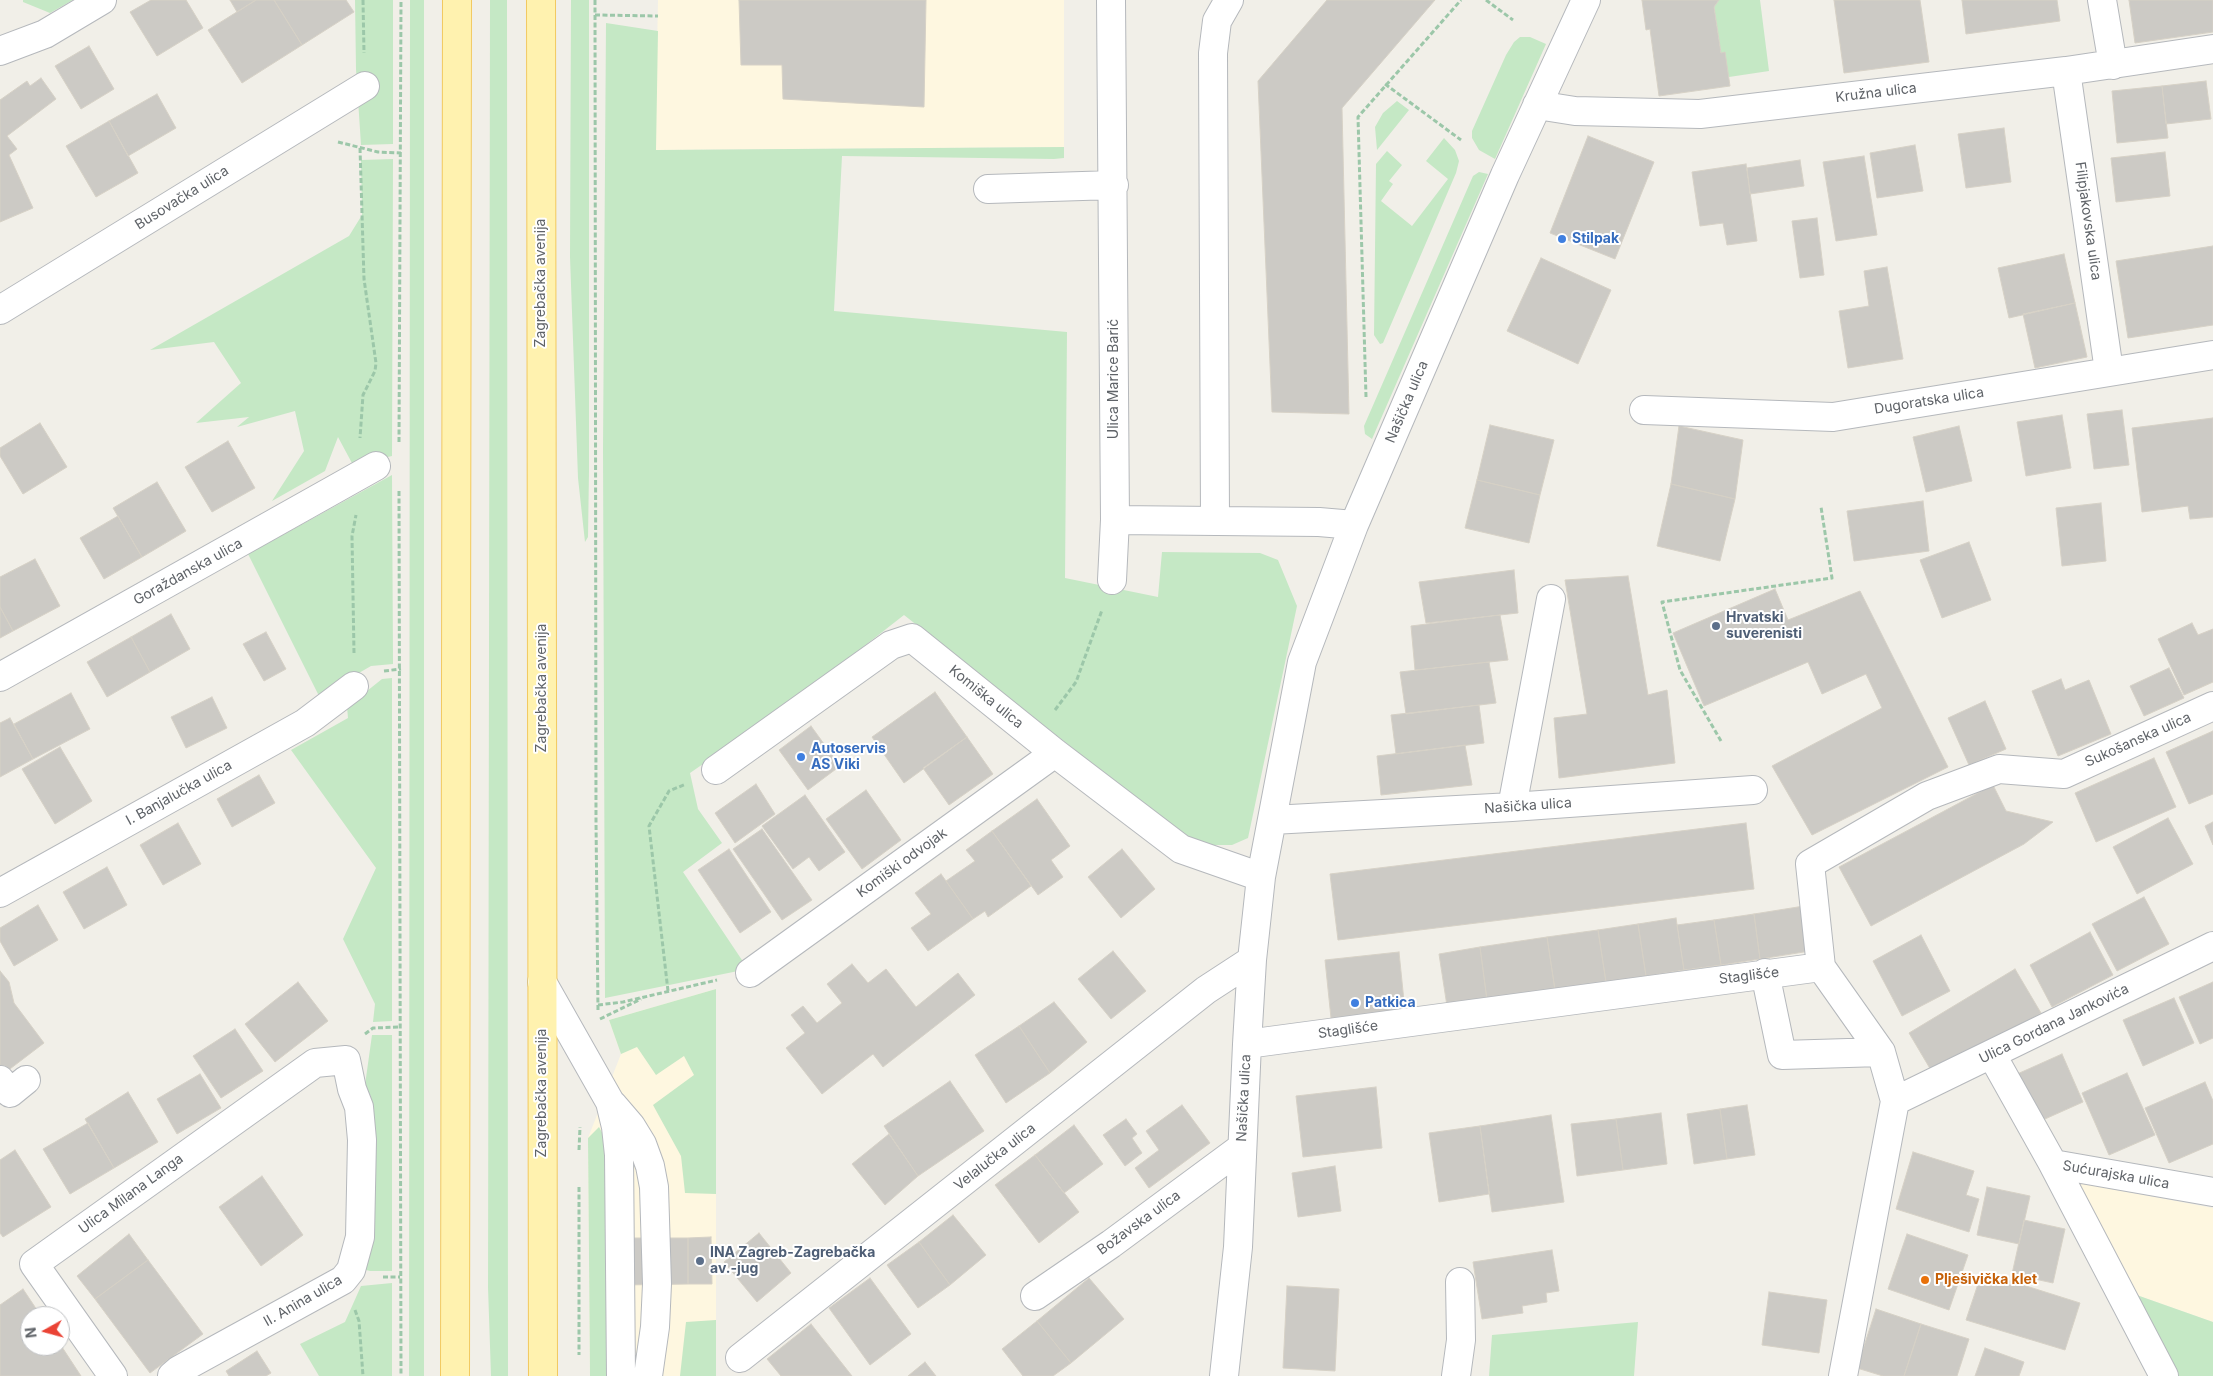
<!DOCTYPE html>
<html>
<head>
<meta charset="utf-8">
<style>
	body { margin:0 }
	#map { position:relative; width:2213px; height:1376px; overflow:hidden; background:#f1efe8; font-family:Inter,sans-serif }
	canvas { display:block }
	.north { position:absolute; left:20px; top:1306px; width:50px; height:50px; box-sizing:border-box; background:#fff; border:1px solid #bfc1c3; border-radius:50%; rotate:263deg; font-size:14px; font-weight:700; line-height:20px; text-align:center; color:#5f6368 }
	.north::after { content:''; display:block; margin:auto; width:18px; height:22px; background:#ea4335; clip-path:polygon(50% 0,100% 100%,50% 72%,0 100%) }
</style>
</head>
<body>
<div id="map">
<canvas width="2213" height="1376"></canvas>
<div class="north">N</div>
</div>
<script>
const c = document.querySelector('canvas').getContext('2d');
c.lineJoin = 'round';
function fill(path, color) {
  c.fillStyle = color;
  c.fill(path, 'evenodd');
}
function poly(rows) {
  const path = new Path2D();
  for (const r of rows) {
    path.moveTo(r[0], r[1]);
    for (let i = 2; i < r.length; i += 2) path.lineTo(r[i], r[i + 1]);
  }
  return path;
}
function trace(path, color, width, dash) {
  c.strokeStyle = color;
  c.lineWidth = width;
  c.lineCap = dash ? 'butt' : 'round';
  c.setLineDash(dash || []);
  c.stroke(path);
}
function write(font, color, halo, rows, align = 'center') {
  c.font = font + ' Inter,sans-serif';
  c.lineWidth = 4;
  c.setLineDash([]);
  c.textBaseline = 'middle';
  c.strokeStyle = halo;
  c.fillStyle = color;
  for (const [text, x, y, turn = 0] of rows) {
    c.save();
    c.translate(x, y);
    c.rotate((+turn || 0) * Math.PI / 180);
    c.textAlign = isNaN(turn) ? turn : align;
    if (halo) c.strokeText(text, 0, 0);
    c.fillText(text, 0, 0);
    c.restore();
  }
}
fill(poly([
	[658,0,1064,0,1064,147,655,150],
	[716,989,716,1376,590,1376,588,1138,621,1054,609,1020],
	[2074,1182,2213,1208,2213,1322,2131,1293]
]), '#fef7e0');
fill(poly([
	[23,0,73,0,50,13,23,2],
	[355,0,393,0,393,144,361,145,356,69],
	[410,0,424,0,424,1376,409,1376],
	[490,0,507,0,508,1376,491,1376,488,1287],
	[571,0,589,0,589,471,588,537,585,542,578,478,570,257],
	[1719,0,1760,0,1769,71,1729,77,1721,53,1714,7],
	[606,23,658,31,656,150,1064,147,1064,158,1054,159,842,156,834,311,1067,332,1065,578,1158,597,1162,552,1260,553,1278,560,1297,606,1248,838,1232,845,1209,845,1180,833,904,615,794,701,690,773,698,809,722,843,683,872,748,969,605,998,603,449],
	[1520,37,1530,37,1546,44,1495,159,1479,150,1472,138,1472,131,1506,55,1514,42],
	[1397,101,1409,110,1377,150,1375,127,1383,113],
	[1444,138,1455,150,1459,161,1456,173,1383,343,1380,344,1374,335,1376,164,1387,151,1402,165,1389,181,1393,184,1381,201,1412,226,1448,179,1426,161],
	[393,159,392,456,353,465,338,437,325,471,272,501,304,451,295,411,237,427,249,417,196,423,241,383,214,342,150,350,349,236,362,215,361,160],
	[1479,172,1488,174,1372,439,1365,434,1364,426,1473,176],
	[392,475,393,664,371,666,319,696,248,554],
	[392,678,392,1021,373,1022,375,1004,343,939,376,868,291,750,348,718,347,707,382,679],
	[716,989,716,1194,685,1193,681,1156,653,1105,694,1075,684,1056,656,1075,637,1047,621,1054,609,1020],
	[372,1035,392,1035,392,1271,370,1271,366,1270,364,1267,371,1138,371,1097,365,1085],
	[599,1127,607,1142,610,1376,590,1376,588,1138],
	[392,1283,392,1376,319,1376,300,1344,345,1322,361,1286],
	[2131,1293,2213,1322,2213,1376,2179,1376],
	[716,1320,716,1376,680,1376,686,1322],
	[1638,1322,1634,1376,1489,1376,1492,1335]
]), '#c5e8c5');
const building = poly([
	[151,0,186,0,203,28,157,56,130,12,151,0],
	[230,0,256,0,237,12,230,0],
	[256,0,274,0,302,45,242,83,208,30,256,0],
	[274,0,346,0,354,12,302,45,274,0],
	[739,0,926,0,924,107,783,99,782,65,741,65,739,0],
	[1327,0,1435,0,1342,108,1349,414,1272,412,1258,81,1327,0],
	[1642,0,1719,0,1714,7,1721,53,1725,52,1730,86,1659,96,1650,29,1646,30,1642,0],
	[1834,0,1920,0,1929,62,1844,73,1834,0],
	[1962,0,2057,0,2060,21,1966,34,1962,0],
	[2129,0,2213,0,2213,32,2135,43,2129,0],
	[89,46,114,89,81,109,55,66,89,46],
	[41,78,56,99,7,136,17,149,9,155,33,208,0,222,0,100,27,81,30,86,41,78],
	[2206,81,2211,119,2166,124,2162,86,2206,81],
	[2162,86,2168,138,2117,143,2112,91,2162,86],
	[157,94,176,128,128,156,109,121,157,94],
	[109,121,138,173,96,197,66,146,109,121],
	[2004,128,2011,182,1966,188,1958,134,2004,128],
	[1588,136,1654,162,1615,259,1550,233,1588,136],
	[1915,145,1923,191,1877,198,1870,153,1915,145],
	[2165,152,2170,196,2116,202,2111,158,2165,152],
	[1864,156,1877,235,1836,241,1823,162,1864,156],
	[1800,160,1804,186,1750,194,1747,168,1800,160],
	[1746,164,1757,241,1727,245,1723,223,1700,226,1692,172,1746,164],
	[1817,218,1824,275,1800,278,1792,221,1817,218],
	[2213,246,2213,325,2128,338,2116,261,2213,246],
	[2064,254,2075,303,2009,318,1998,268,2064,254],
	[1541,258,1611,290,1578,364,1507,331,1541,258],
	[1887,267,1903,359,1848,368,1839,311,1869,306,1864,271,1887,267],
	[2075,303,2087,357,2035,368,2023,314,2075,303],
	[2122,410,2129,465,2094,469,2087,414,2122,410],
	[2062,415,2071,468,2026,476,2017,422,2062,415],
	[2213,418,2213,517,2190,519,2188,506,2142,512,2132,428,2213,418],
	[40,423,67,467,23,494,0,456,0,448,40,423],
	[1490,425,1554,440,1540,495,1477,480,1490,425],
	[1679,426,1743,440,1735,499,1671,484,1679,426],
	[1959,426,1972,481,1926,492,1913,437,1959,426],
	[228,441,255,488,212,512,185,467,228,441],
	[1477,480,1540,495,1529,543,1465,528,1477,480],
	[157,482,186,531,142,557,113,508,157,482],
	[1671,484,1735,499,1720,561,1657,546,1671,484],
	[1923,501,1929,551,1854,561,1847,511,1923,501],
	[2101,503,2106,561,2062,566,2056,508,2101,503],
	[118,516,142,557,104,579,80,538,118,516],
	[1969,542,1991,600,1942,618,1920,560,1969,542],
	[35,559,60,606,13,631,0,607,0,577,35,559],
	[1514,570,1518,613,1426,623,1419,582,1514,570],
	[1628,576,1648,695,1667,690,1675,763,1559,778,1554,718,1587,714,1565,580,1628,576],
	[1775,589,1788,620,1860,591,1948,767,1812,835,1772,766,1882,708,1866,674,1822,694,1808,662,1704,706,1673,633,1775,589],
	[0,607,13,631,0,638,0,607],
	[171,614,190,649,150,672,131,637,171,614],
	[1500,615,1508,660,1415,670,1411,626,1500,615],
	[2192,623,2198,635,2213,629,2213,682,2184,695,2158,639,2192,623],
	[266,632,286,669,264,681,243,644,266,632],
	[131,637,150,672,107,697,87,662,131,637],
	[1489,662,1496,703,1406,714,1400,672,1489,662],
	[2169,668,2184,698,2144,716,2130,686,2169,668],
	[2061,679,2065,690,2089,680,2111,734,2058,756,2032,691,2061,679],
	[935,692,967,737,904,783,872,737,935,692],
	[71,693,90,729,33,759,14,724,71,693],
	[212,697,227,728,186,748,171,717,212,697],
	[1985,701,2006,749,1969,765,1948,718,1985,701],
	[1479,705,1484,743,1396,754,1391,715,1479,705],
	[10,718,33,759,0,777,0,723,10,718],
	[811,726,840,766,808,790,779,750,811,726],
	[2213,731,2213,794,2189,804,2166,752,2213,731],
	[967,737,993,774,949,805,923,768,967,737],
	[1465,745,1472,785,1381,795,1377,756,1465,745],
	[60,747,92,801,55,824,22,769,60,747],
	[2154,758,2176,807,2096,842,2075,793,2154,758],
	[259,775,275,803,232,827,217,799,259,775],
	[756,784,775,814,735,843,715,813,756,784],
	[1993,785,2006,811,2053,822,2024,844,1871,926,1839,867,1993,785],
	[866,790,901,840,862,869,826,819,866,790],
	[805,795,845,852,819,871,809,857,793,869,762,826,805,795],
	[1037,799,1070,846,1051,860,1063,877,1038,895,992,831,1037,799],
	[2168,818,2193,864,2137,894,2113,847,2168,818],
	[2213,822,2213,845,2205,826,2213,822],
	[178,823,201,864,163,885,140,845,178,823],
	[1746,823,1754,889,1338,940,1330,874,1746,823],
	[762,829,812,900,782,920,733,849,762,829],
	[992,831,1031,886,988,917,985,911,973,919,946,881,975,861,966,850,992,831],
	[729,849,771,912,740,933,698,870,729,849],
	[1122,849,1155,889,1121,918,1088,877,1122,849],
	[107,867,127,905,84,929,63,892,107,867],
	[941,874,973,919,928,951,911,928,931,914,915,893,941,874],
	[2144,897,2169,944,2117,971,2092,924,2144,897],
	[38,905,58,940,14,966,0,941,0,928,38,905],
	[1804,906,1810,951,1760,959,1754,914,1804,906],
	[1754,914,1760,959,1721,965,1714,920,1754,914],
	[1676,918,1684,970,1646,976,1638,924,1676,918],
	[1714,920,1721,965,1684,970,1677,925,1714,920],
	[1638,924,1646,976,1606,982,1598,930,1638,924],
	[1598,930,1606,982,1555,990,1547,937,1598,930],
	[2090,932,2113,975,2052,1007,2030,965,2090,932],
	[1921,935,1950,991,1902,1016,1873,961,1921,935],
	[1547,937,1555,990,1487,1000,1480,947,1547,937],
	[1480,947,1487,1000,1447,1006,1439,954,1480,947],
	[1113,951,1146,991,1111,1019,1078,979,1113,951],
	[1399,952,1405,1011,1331,1018,1325,960,1399,952],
	[852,964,868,983,886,969,916,1007,958,973,975,995,883,1067,873,1054,822,1094,786,1048,805,1033,791,1015,803,1006,817,1023,842,1003,827,984,852,964],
	[2015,969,2041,1013,1935,1077,1909,1033,2015,969],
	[0,971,9,982,14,1003,44,1043,2,1075,0,1072,0,971],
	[298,982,328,1021,275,1062,245,1024,298,982],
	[2213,982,2213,1038,2200,1044,2179,997,2213,982],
	[2174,998,2194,1043,2143,1066,2123,1020,2174,998],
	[1054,1002,1087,1042,1050,1073,1019,1026,1054,1002],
	[1019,1026,1050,1073,1006,1103,975,1055,1019,1026],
	[235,1029,263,1071,221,1098,193,1056,235,1029],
	[2062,1054,2083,1102,2036,1123,2015,1075,2062,1054],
	[2127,1073,2155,1135,2109,1155,2082,1093,2127,1073],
	[200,1074,221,1108,177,1134,157,1099,200,1074],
	[950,1081,984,1131,918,1176,884,1126,950,1081],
	[2205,1082,2213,1101,2213,1144,2169,1163,2145,1108,2205,1082],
	[1376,1087,1382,1148,1303,1157,1296,1096,1376,1087],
	[128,1092,158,1142,114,1168,85,1119,128,1092],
	[1182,1105,1210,1143,1149,1188,1135,1168,1159,1150,1146,1131,1182,1105],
	[1747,1105,1755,1155,1727,1159,1720,1109,1747,1105],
	[1720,1109,1727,1159,1694,1164,1687,1114,1720,1109],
	[1661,1113,1667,1164,1623,1170,1616,1119,1661,1113],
	[1551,1115,1564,1202,1492,1212,1480,1126,1551,1115],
	[1126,1119,1137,1134,1132,1138,1142,1153,1125,1166,1103,1135,1126,1119],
	[1616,1119,1623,1170,1577,1176,1571,1124,1616,1119],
	[88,1123,114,1168,70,1194,43,1149,88,1123],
	[1074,1125,1103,1164,1064,1193,1035,1155,1074,1125],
	[1480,1126,1489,1194,1439,1202,1429,1133,1480,1126],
	[889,1134,918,1176,885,1205,852,1164,889,1134],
	[15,1150,51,1207,3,1237,0,1233,0,1160,15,1150],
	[1913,1152,1974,1171,1966,1195,1979,1199,1969,1232,1896,1209,1913,1152],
	[1035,1155,1079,1212,1039,1243,995,1185,1035,1155],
	[1335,1166,1341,1211,1298,1217,1292,1173,1335,1166],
	[262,1176,303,1235,261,1266,219,1207,262,1176],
	[1987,1187,2030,1196,2019,1244,1977,1235,1987,1187],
	[953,1215,986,1255,950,1285,919,1242,953,1215],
	[2024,1220,2065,1229,2053,1283,2012,1274,2024,1220],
	[759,1233,791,1273,757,1302,724,1262,759,1233],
	[129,1234,148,1260,95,1299,77,1276,129,1234],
	[1907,1234,1968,1255,1949,1310,1888,1289,1907,1234],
	[711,1237,712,1284,688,1284,688,1238,711,1237],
	[622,1238,688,1238,688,1284,622,1285,622,1238],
	[919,1242,950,1285,918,1308,887,1265,919,1242],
	[1552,1250,1559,1291,1546,1293,1547,1302,1522,1306,1523,1313,1482,1319,1473,1262,1552,1250],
	[148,1260,203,1334,150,1373,95,1299,148,1260],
	[1982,1272,2080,1303,2065,1350,1966,1320,1982,1272],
	[870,1278,911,1334,870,1365,829,1308,870,1278],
	[1089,1278,1124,1319,1071,1363,1037,1321,1089,1278],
	[1287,1286,1339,1289,1335,1371,1283,1368,1287,1286],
	[23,1289,41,1316,30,1316,30,1346,60,1346,60,1344,81,1376,0,1376,0,1305,23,1289],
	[1769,1292,1827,1300,1819,1353,1762,1345,1769,1292],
	[1876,1309,1921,1324,1904,1376,1883,1376,1857,1368,1876,1309],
	[1037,1321,1071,1363,1053,1376,1023,1376,1002,1349,1037,1321],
	[811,1324,852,1376,781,1376,767,1359,811,1324],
	[1921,1324,1969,1339,1957,1376,1904,1376,1921,1324],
	[1985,1348,2024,1362,2019,1376,1975,1376,1985,1348],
	[257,1351,271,1373,266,1376,229,1376,226,1371,257,1351],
	[925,1362,936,1376,908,1376,925,1362]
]);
fill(building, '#cccac5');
trace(building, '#d6d1c6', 1);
const minor = poly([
	[1111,0,1115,520,1112,580],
	[2102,0,2113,65],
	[0,51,45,34,102,0],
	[2066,71,2109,371],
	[1537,105,1575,111,1700,114,2066,71,2213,49],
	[988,189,1114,185],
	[0,310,365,86],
	[1644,410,1833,417,2213,355],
	[1115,520,1319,522,1354,525],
	[1215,520,1213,53,1217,21,1229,0],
	[0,677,376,466],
	[716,770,891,645,912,638,1055,753,1181,849,1261,877],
	[1512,807,1551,599],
	[1272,820,1512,807,1753,790],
	[0,893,305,723,354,686],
	[1821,967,1810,864,1927,796,1999,769,2064,774,2213,706],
	[750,973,1055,753],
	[1765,973,1782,1055,1881,1052],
	[542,982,610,1102,616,1127,619,1155,621,1376],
	[1247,1044,1821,967,1881,1052,1895,1101,1843,1376],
	[1992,1055,2053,1164,2213,1192],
	[0,1080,10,1093,26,1080],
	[1895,1101,2213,946],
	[613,1105,631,1126,642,1144,650,1166,654,1187,657,1284,655,1327,648,1376],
	[2053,1164,2164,1376],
	[1035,1296,1111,1244,1241,1148],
	[740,1358,1206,990,1252,960],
	[113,1376,34,1264,315,1063,346,1060,352,1089,359,1107,362,1140,360,1237,351,1270,343,1280,179,1370,172,1376],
	[1224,1376,1238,1247,1247,1044,1252,960,1261,877,1302,662,1354,525,1505,175,1586,0],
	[1456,1376,1461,1340,1460,1282]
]);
const major = poly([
	[541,0,543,1376],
	[455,1376,457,0]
]);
trace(minor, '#b5b8bc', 30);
trace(major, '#f2c960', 30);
trace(poly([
	[363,0,364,53],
	[595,0,596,821,598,1011],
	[1486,0,1513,20],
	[595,15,658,16],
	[1385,84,1461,140],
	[338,142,378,152,401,153],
	[360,148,364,279,376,363,375,371,363,395,360,438],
	[1366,397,1358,117,1461,0],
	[399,442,401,0],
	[399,491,401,1376],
	[354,653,352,536,356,515],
	[384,671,401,669],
	[1055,710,1076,682,1102,610],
	[1721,741,1680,670,1662,602,1832,578,1821,507],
	[668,991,649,826,669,791,686,784],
	[598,1005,623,1002,717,980],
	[600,1019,641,999],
	[365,1034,373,1028,400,1027],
	[579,1150,580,1127],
	[579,1187,579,1355],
	[383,1277,400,1277],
	[355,1310,359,1321,363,1376]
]), '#9cc7a9', 3, [5, 2.5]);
trace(minor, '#fff', 28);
trace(major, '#fff2af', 28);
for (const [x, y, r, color] of [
	[1562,239,5,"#3f7fe0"],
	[1716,626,5,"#5c6f8a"],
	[801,757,5,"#3f7fe0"],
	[1355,1003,5,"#3f7fe0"],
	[700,1261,5,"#5c6f8a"],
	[1925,1280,5,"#e8710a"]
]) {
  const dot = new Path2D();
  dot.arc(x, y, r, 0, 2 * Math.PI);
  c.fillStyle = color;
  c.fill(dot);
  trace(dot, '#fff', 2);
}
write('14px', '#5f6368', '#fff', [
	["Kružna ulica",1876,93,-7],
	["Busovačka ulica",182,198,-32],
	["Filipjakovska ulica",2088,221,82],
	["Zagrebačka avenija",541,283,-90],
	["Ulica Marice Barić",1114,379,-90],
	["Dugoratska ulica",1929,401,-9],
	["Našička ulica",1407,402,-67],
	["Goraždanska ulica",188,572,-29],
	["Zagrebačka avenija",542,688,-90],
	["Komiška ulica",986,697,39],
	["Sukošanska ulica",2138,740,-24],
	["I. Banjalučka ulica",179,793,-29],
	["Našička ulica",1528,806,-4],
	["Komiški odvojak",902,863,-36],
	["Staglišće",1749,976,-7],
	["Ulica Gordana Jankovića",2054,1024,-26],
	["Staglišće",1348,1030,-8],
	["Zagrebačka avenija",542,1093,-90],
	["Našička ulica",1244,1098,-87],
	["Velalučka ulica",995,1157,-38],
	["Sućurajska ulica",2116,1175,10],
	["Ulica Milana Langa",131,1194,-36],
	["Božavska ulica",1139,1223,-36],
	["II. Anina ulica",303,1301,-30]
]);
write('bold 14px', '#366cbe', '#fff', [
	["Stilpak",1572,239],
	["Autoservis",811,749],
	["AS Viki",811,765],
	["Patkica",1365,1003]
], 'left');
write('bold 14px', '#4e5e75', '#fff', [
	["Hrvatski",1726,618],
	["suverenisti",1726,634],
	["INA Zagreb-Zagrebačka",710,1253],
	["av.-jug",710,1269]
], 'left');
write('bold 14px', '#c56008', '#fff', [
	["Plješivička klet",1935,1280]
], 'left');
</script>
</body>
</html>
